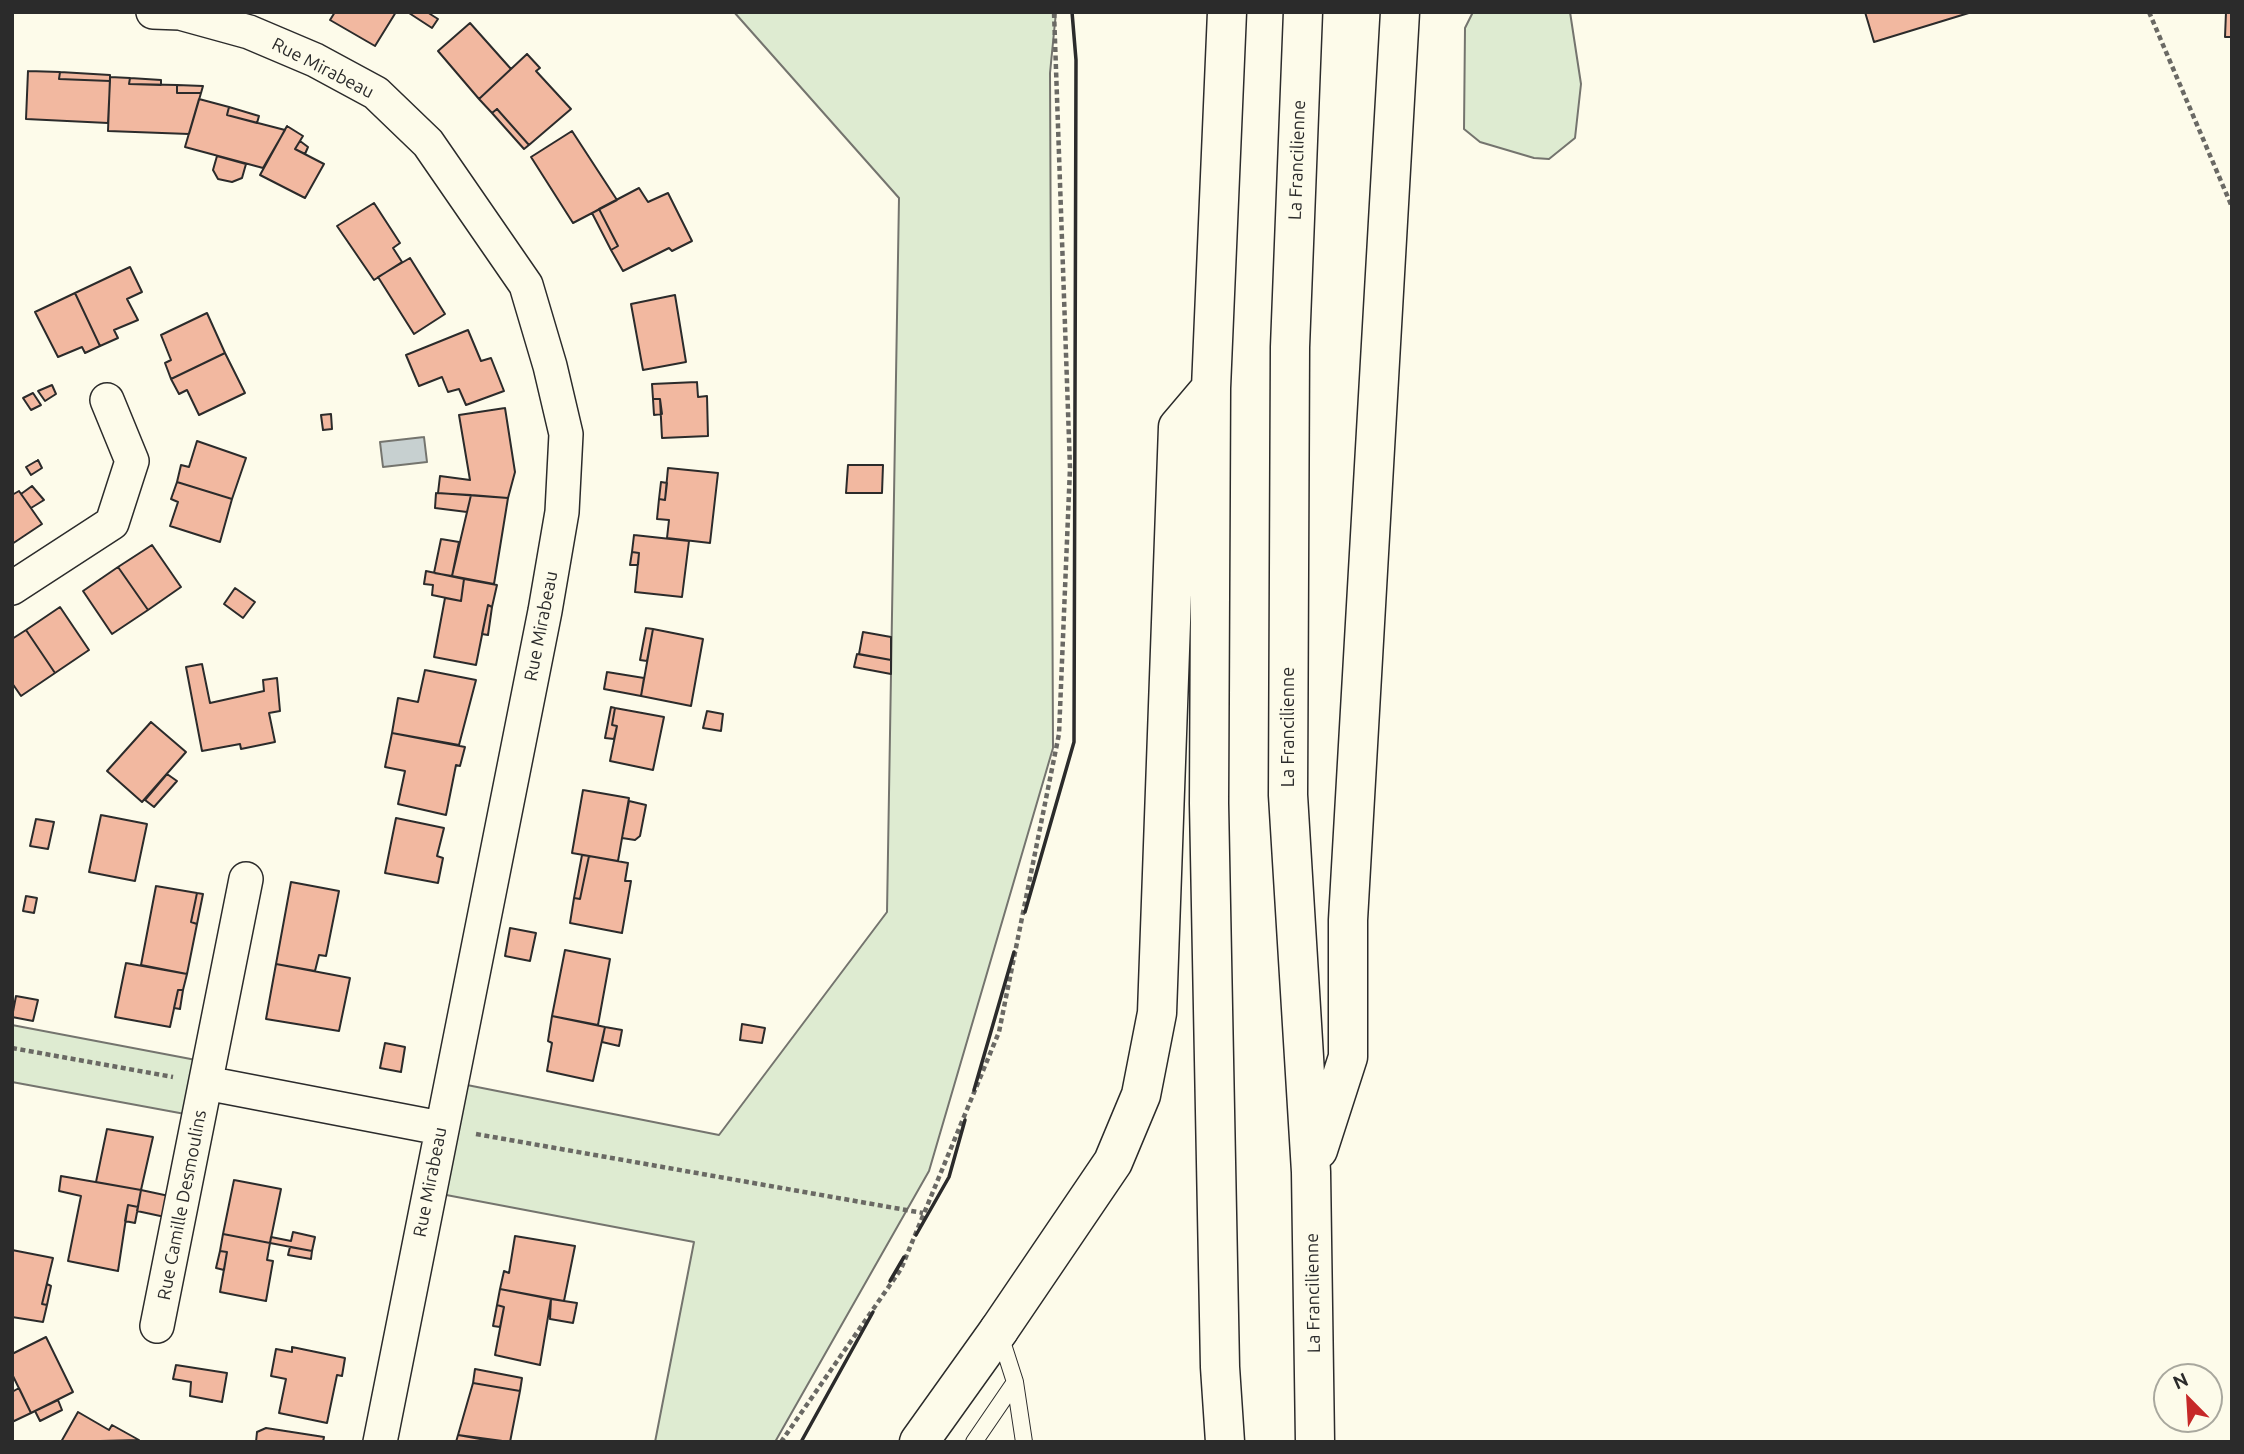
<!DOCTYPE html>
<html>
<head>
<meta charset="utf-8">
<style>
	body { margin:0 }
	#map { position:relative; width:2244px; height:1454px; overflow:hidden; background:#fdfbea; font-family:Ubuntu,sans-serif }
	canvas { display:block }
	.frame { position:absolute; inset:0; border:14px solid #2b2b2b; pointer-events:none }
	.north { position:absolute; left:2153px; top:1363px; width:70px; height:70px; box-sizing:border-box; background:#fdfbea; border:2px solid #a9a89e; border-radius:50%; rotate:336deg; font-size:19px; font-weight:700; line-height:28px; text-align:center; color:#2b2b2b }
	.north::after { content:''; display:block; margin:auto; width:24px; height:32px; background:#c62828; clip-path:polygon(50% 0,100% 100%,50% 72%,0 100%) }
</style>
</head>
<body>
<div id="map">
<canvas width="2244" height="1454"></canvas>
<div class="frame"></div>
<div class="north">N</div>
</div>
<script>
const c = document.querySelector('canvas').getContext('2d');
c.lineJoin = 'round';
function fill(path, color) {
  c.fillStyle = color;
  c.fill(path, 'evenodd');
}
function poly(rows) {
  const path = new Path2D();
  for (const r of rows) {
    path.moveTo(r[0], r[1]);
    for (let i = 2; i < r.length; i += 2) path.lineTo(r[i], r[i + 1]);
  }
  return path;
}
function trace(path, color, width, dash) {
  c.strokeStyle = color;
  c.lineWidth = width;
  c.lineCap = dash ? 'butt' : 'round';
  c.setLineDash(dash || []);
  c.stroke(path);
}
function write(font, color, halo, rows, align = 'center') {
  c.font = font + ' Ubuntu,sans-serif';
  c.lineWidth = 5;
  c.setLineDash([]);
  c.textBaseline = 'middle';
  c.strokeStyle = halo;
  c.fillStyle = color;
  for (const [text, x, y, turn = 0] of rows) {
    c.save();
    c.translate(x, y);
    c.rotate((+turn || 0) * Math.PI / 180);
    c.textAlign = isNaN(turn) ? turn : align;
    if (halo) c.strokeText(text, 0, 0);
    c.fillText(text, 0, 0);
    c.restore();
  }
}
const green = poly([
	[734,12,1056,12,1050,73,1053,748,929,1171,775,1442,655,1442,694,1242,441,1194,462,1084,719,1135,887,912,899,198,734,12],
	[1473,12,1570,12,1581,84,1575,138,1549,159,1534,158,1480,142,1464,129,1465,28,1473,12],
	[12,1025,196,1060,185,1114,12,1082,12,1025]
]);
fill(green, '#deebd1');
trace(green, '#74746e', 2);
const water = poly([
	[424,437,427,462,383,467,380,442,424,437]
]);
fill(water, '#c7d0d0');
trace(water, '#74746e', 2);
const building = poly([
	[335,12,396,12,375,46,330,20,335,12],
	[427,12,438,19,432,28,409,13,427,12],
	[1865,12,1972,12,1874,42,1865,12],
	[2226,12,2232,12,2232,37,2225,37,2226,12],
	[470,23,511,69,479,99,438,51,470,23],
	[527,54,540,68,536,71,571,109,529,145,497,109,492,113,479,99,527,54],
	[28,71,60,72,59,79,110,81,108,123,26,119,28,71],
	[60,72,110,75,110,81,59,79,60,72],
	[110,77,130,78,129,84,177,85,177,93,201,93,189,134,108,131,110,77],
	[130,78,161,80,161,85,129,84,130,78],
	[177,85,203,86,201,93,177,93,177,85],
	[199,99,229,107,227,115,285,130,263,168,185,147,199,99],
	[229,107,259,116,257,123,227,115,229,107],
	[497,109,529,145,524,149,492,113,497,109],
	[287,126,303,136,295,149,324,164,305,198,260,175,287,126],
	[572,131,617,200,573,223,531,157,572,131],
	[300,141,308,147,305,154,295,149,300,141],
	[217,156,246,164,242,178,232,182,218,179,213,170,217,156],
	[639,188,648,202,668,193,692,241,672,251,669,248,623,271,611,250,618,246,599,209,639,188],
	[374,203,400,243,393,248,402,262,374,280,337,226,374,203],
	[599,209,618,246,611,250,592,213,599,209],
	[410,258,445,314,414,334,378,277,410,258],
	[130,267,142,292,127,299,138,320,114,330,118,338,100,346,75,293,130,267],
	[75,293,100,346,85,353,82,347,58,357,35,312,75,293],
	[675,295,686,362,643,370,631,304,675,295],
	[207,313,225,353,171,379,165,363,171,360,161,335,207,313],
	[468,330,481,361,491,358,504,391,466,405,459,389,448,392,442,377,419,386,406,355,468,330],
	[225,353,245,393,199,415,187,390,179,394,171,379,225,353],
	[697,382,698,397,707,396,708,436,662,438,660,399,653,399,652,384,697,382],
	[52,385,56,394,45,401,38,391,52,385],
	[33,393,41,405,31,410,23,398,33,393],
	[653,399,660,399,662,414,654,415,653,399],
	[505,408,515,472,508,498,438,493,440,476,470,480,459,415,505,408],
	[331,414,332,429,323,430,321,415,331,414],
	[197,441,246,458,232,499,177,482,181,465,189,467,197,441],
	[38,460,42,468,31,475,26,467,38,460],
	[848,465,883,465,882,493,846,493,848,465],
	[668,468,718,473,710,543,667,538,669,520,657,519,659,499,665,500,668,468],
	[177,482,232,499,220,542,170,526,178,502,171,499,177,482],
	[661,482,667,483,665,500,659,499,661,482],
	[32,486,44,500,31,508,21,494,32,486],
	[19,491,42,524,12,544,12,495,19,491],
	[436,493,471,495,467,512,435,508,436,493],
	[471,495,508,498,494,584,452,576,471,495],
	[634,535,689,541,682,597,635,592,639,553,632,552,634,535],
	[441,539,459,542,452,576,434,573,441,539],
	[152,545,181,587,148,610,118,567,152,545],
	[632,552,639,553,638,565,630,565,632,552],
	[118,567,148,610,112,634,83,591,118,567],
	[426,571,464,579,461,601,432,595,433,585,424,584,426,571],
	[464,579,497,585,492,607,488,605,476,665,434,657,445,598,461,601,464,579],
	[235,588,255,602,243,618,224,604,235,588],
	[488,605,492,607,488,635,482,634,488,605],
	[60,607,89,650,55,673,26,630,60,607],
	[646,628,653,629,647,661,640,660,646,628],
	[653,629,703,639,691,706,641,696,653,629],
	[26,630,55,673,21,696,12,683,12,639,26,630],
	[863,632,891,637,891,660,859,654,863,632],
	[857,654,891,660,891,674,854,667,857,654],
	[202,664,210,703,264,691,263,680,277,678,280,711,269,713,275,742,241,749,240,744,202,751,186,667,202,664],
	[425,670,476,680,459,745,392,733,398,698,418,702,425,670],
	[607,672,644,678,641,696,604,689,607,672],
	[611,707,615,708,612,725,617,726,614,739,605,738,611,707],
	[615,708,664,717,653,770,610,761,617,726,612,725,615,708],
	[707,711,723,714,721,731,703,728,707,711],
	[151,722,186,752,142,802,107,771,151,722],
	[392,733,465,747,460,766,456,765,446,815,398,804,405,771,385,767,392,733],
	[167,774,177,781,154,807,145,800,167,774],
	[583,790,629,798,618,861,572,853,583,790],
	[629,801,646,805,640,836,635,840,622,838,629,801],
	[101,815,147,824,135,881,89,872,101,815],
	[396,818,444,828,437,856,443,858,438,883,385,873,396,818],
	[36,819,54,822,48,849,30,846,36,819],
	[582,855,589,856,580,899,574,898,582,855],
	[589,856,628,863,625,881,631,881,622,933,570,923,574,898,580,899,589,856],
	[291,882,339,891,326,956,319,955,315,971,276,964,291,882],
	[156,886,197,893,191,922,197,924,187,974,141,965,156,886],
	[197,893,203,894,197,924,191,922,197,893],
	[26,896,37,898,34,913,23,911,26,896],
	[510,928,536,933,530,961,505,956,510,928],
	[565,950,610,959,598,1025,552,1016,565,950],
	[126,963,187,974,183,990,178,990,170,1027,115,1017,126,963],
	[276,964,350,978,339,1031,266,1019,276,964],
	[178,990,183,990,180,1009,174,1008,178,990],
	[16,996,38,1000,33,1021,12,1017,16,996],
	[552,1016,605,1027,593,1081,547,1071,552,1043,548,1041,552,1016],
	[742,1024,765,1028,762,1043,740,1040,742,1024],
	[605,1027,622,1030,619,1046,602,1042,605,1027],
	[385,1043,405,1047,401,1072,380,1068,385,1043],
	[107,1129,153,1137,141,1190,96,1182,107,1129],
	[61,1176,141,1190,138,1207,128,1205,118,1271,68,1261,81,1196,59,1191,61,1176],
	[234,1180,281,1189,270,1243,223,1234,234,1180],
	[141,1190,169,1196,165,1217,137,1211,141,1190],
	[128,1205,138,1207,135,1223,125,1221,128,1205],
	[293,1232,315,1237,312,1251,270,1243,271,1237,291,1241,293,1232],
	[223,1234,270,1243,267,1260,273,1261,266,1301,220,1292,227,1252,220,1251,223,1234],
	[515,1236,575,1246,564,1301,500,1289,504,1271,509,1273,515,1236],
	[290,1247,312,1251,311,1259,288,1255,290,1247],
	[12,1250,53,1258,42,1304,47,1305,43,1322,12,1317,12,1250],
	[220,1251,227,1252,224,1270,216,1268,220,1251],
	[47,1284,51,1286,47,1305,42,1304,47,1284],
	[500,1289,551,1299,540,1365,495,1355,504,1307,497,1305,500,1289],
	[551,1299,577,1303,573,1323,550,1319,551,1299],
	[497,1305,504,1307,500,1327,493,1326,497,1305],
	[46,1337,73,1392,31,1413,12,1374,12,1354,46,1337],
	[292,1347,345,1358,342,1376,337,1375,327,1423,279,1413,286,1379,271,1376,276,1349,292,1352,292,1347],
	[176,1365,227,1373,222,1402,190,1396,191,1382,173,1379,176,1365],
	[475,1369,522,1378,520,1391,473,1383,475,1369],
	[473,1383,520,1391,510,1442,458,1435,473,1383],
	[19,1388,31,1413,12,1422,12,1392,19,1388],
	[58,1400,62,1410,40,1421,35,1411,58,1400],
	[78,1412,109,1430,112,1425,139,1440,61,1442,78,1412],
	[266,1428,324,1437,323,1442,256,1442,257,1432,266,1428],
	[458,1435,497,1442,456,1442,458,1435]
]);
fill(building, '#f2b8a0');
trace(building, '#2b2b2b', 2);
const lane = poly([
	[999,1332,1015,1382,1024,1442],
	[974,1442,1015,1382]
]);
const street = poly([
	[153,12,180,13,249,32,315,60,376,93,428,143,526,285,550,366,566,434,562,512,545,611,380,1442],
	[12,588,112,523,132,461,107,400],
	[206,1083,440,1128],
	[157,1326,246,879]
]);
const secondary = poly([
	[919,1442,999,1330]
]);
const highway = poly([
	[1303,12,1290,347,1288,795,1311,1172,1315,1442],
	[1318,1150,1348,1057,1348,920,1400,12],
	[999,1330,1113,1162,1141,1095,1157,1013,1178,427,1211,388],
	[1225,1442,1220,1367,1209,803,1211,388,1227,12]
]);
trace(lane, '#2b2b2b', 18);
trace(street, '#2b2b2b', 36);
trace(secondary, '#2b2b2b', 41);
trace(highway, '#2b2b2b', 41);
trace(poly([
	[2149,12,2232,207],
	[12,1048,173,1077],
	[476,1134,923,1213],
	[781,1442,901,1269,999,1032,1059,734,1070,468,1054,12]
]), '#6a6964', 4.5, [5, 3.5]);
trace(lane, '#fdfbea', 16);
trace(street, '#fdfbea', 33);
trace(secondary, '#fdfbea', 38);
trace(highway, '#fdfbea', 38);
trace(poly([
	[1025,912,1074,742,1076,60,1072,12],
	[974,1090,1014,952],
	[916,1235,949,1177,965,1120],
	[890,1281,904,1257],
	[801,1442,873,1312]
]), '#2b2b2b', 3.5);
write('18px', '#2b2b2b', '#fdfbea', [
	["Rue Mirabeau",323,68,27],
	["La Francilienne",1297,160,-88],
	["Rue Mirabeau",541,626,-79],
	["La Francilienne",1288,727,-90],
	["Rue Mirabeau",430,1182,-79],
	["Rue Camille Desmoulins",182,1205,-79],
	["La Francilienne",1313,1293,-91]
]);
</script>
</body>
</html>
